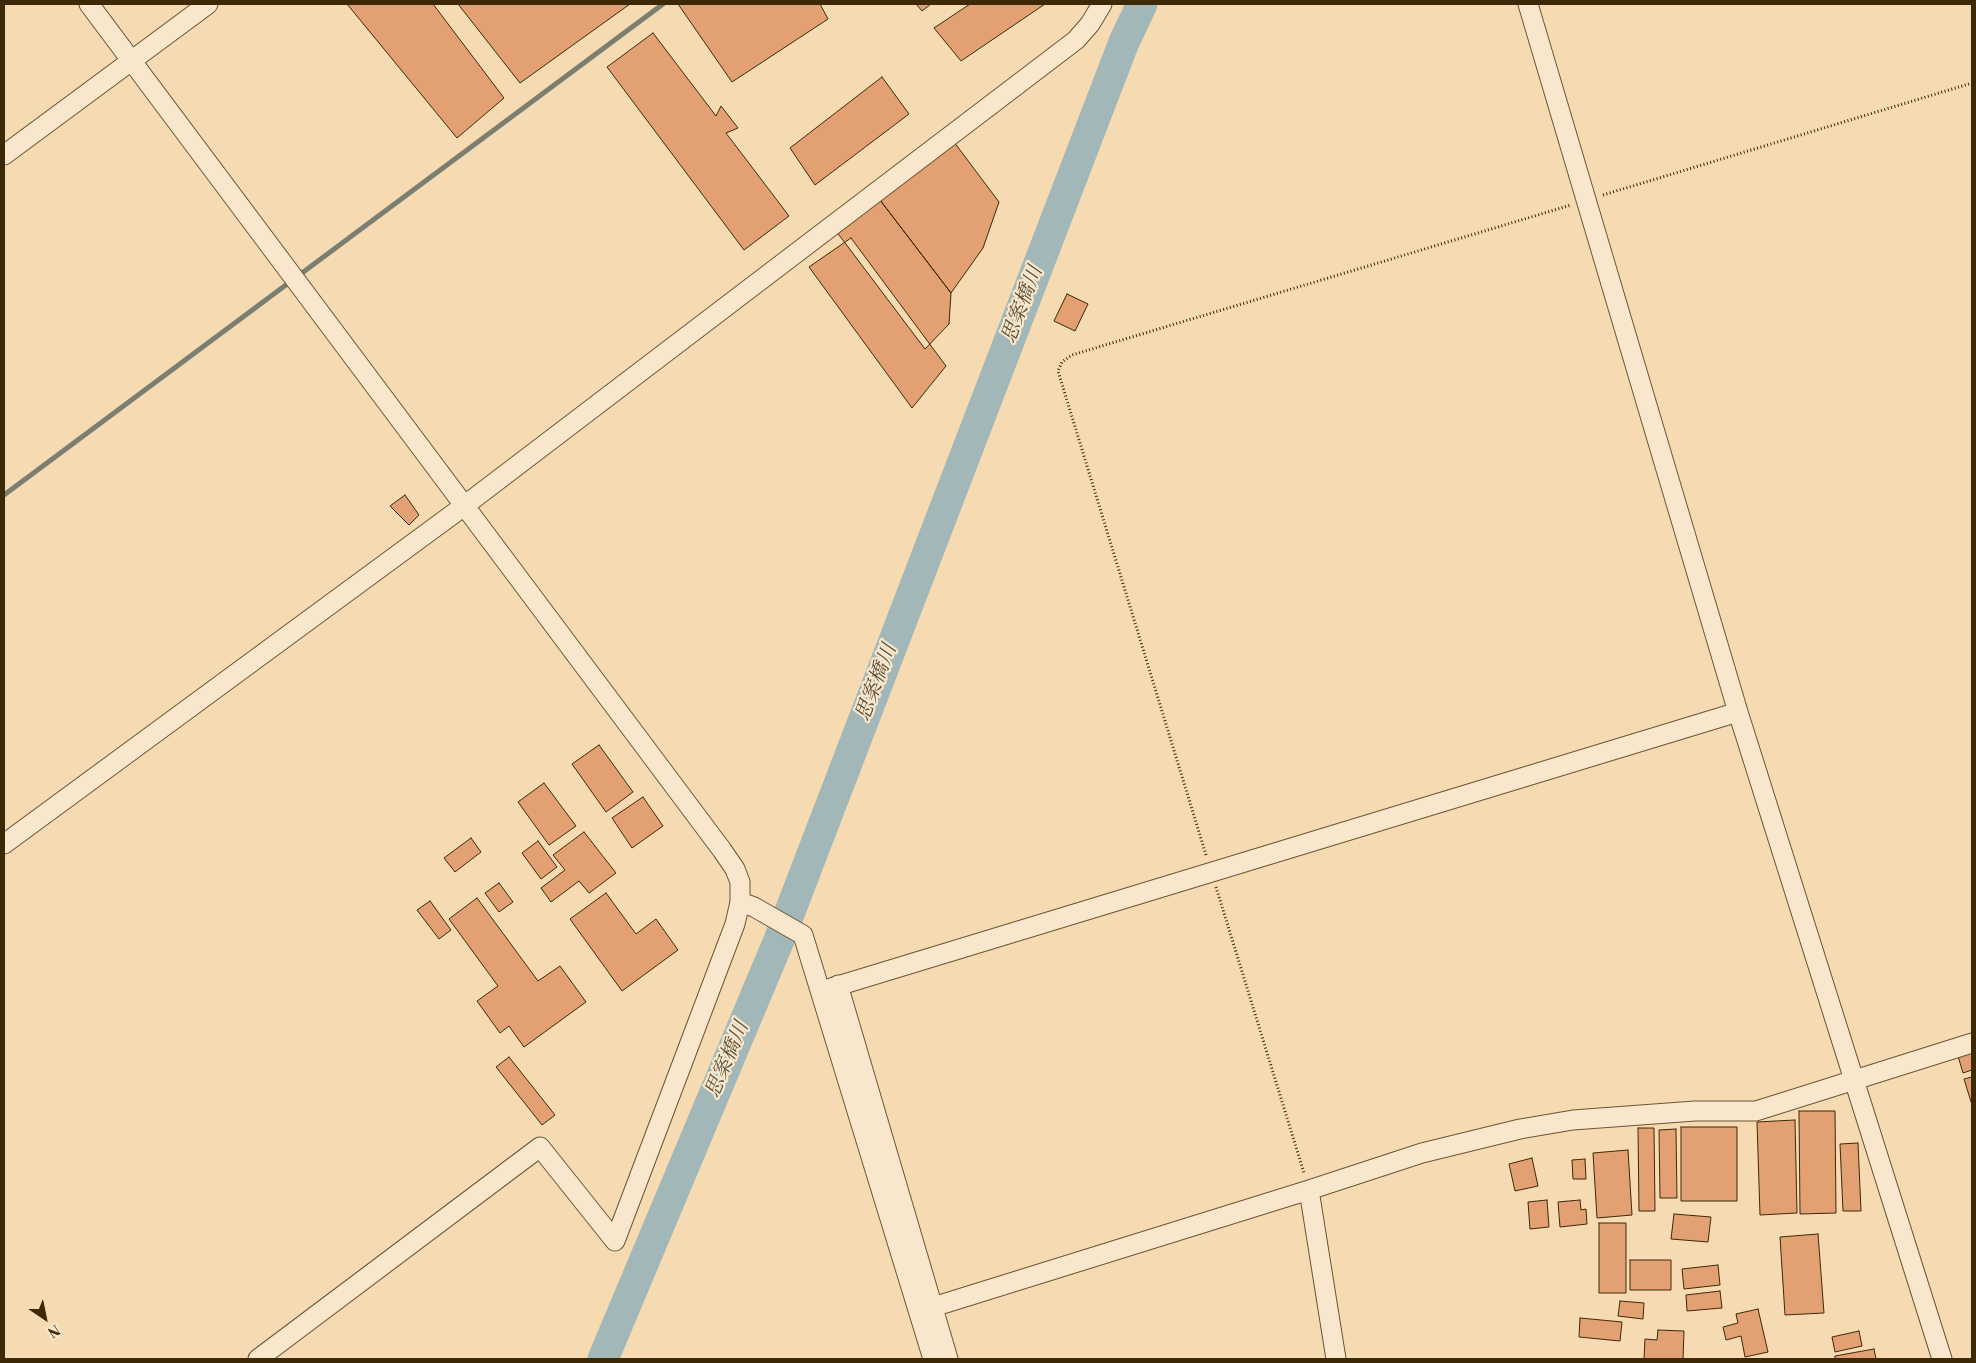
<!DOCTYPE html>
<html>
<head>
<meta charset="utf-8">
<style>
	body { margin:0 }
	#map { position:relative; width:1976px; height:1363px; overflow:hidden; background:#f5dab2; font-family:"Libre Bodoni",serif }
	canvas { display:block }
	.frame { position:absolute; inset:0; border:5px solid #3e2907; pointer-events:none }
	.north { position:absolute; left:20px; top:1293px; width:50px; height:50px; -webkit-text-stroke:4px #f8e7cd; paint-order:stroke; rotate:146deg; font-size:14px; font-weight:700; line-height:20px; text-align:center; color:#3e2907 }
	.north::after { content:''; display:block; margin:auto; width:18px; height:22px; background:#3e2907; clip-path:polygon(50% 0,100% 100%,50% 72%,0 100%) }
</style>
</head>
<body>
<div id="map">
<canvas width="1976" height="1363"></canvas>
<div class="frame"></div>
<div class="north">N</div>
</div>
<script>
const c = document.querySelector('canvas').getContext('2d');
c.lineJoin = 'round';
function poly(rows) {
  const path = new Path2D();
  for (const r of rows) {
    path.moveTo(r[0], r[1]);
    for (let i = 2; i < r.length; i += 2) path.lineTo(r[i], r[i + 1]);
  }
  return path;
}
function trace(path, color, width, dash) {
  c.strokeStyle = color;
  c.lineWidth = width;
  c.lineCap = dash ? 'butt' : 'round';
  c.setLineDash(dash || []);
  c.stroke(path);
}
function fill(path, color) {
  c.fillStyle = color;
  c.fill(path, 'evenodd');
}
function write(font, color, halo, rows, align = 'center') {
  c.font = font + ' "Libre Bodoni","Noto Serif JP",serif';
  c.lineWidth = 4.5;
  c.setLineDash([]);
  c.textBaseline = 'middle';
  c.strokeStyle = halo;
  c.fillStyle = color;
  for (const [text, x, y, turn = 0] of rows) {
    c.save();
    c.translate(x, y);
    c.rotate((+turn || 0) * Math.PI / 180);
    c.textAlign = isNaN(turn) ? turn : align;
    if (halo) c.strokeText(text, 0, 0);
    c.fillText(text, 0, 0);
    c.restore();
  }
}
trace(poly([
	[4,495,663,4]
]), '#7a7f71', 5);
trace(poly([
	[603,1359,779,940,1124,42,1142,4]
]), '#a2b8b8', 31);
const building = poly([
	[347,4,433,4,504,98,457,138,347,4],
	[458,4,630,4,520,83,458,4],
	[678,4,820,4,828,19,732,82,678,4],
	[916,4,931,4,922,11,916,4],
	[970,4,1045,4,961,61,934,28,970,4],
	[653,33,716,116,721,106,738,128,726,133,789,216,744,250,607,67,653,33],
	[882,77,909,114,815,185,790,148,882,77],
	[948,134,999,202,983,248,951,293,880,200,948,134],
	[880,200,951,293,949,324,925,349,833,227,880,200],
	[851,238,946,366,912,408,809,267,851,238],
	[1067,294,1088,304,1075,331,1054,321,1067,294],
	[405,495,419,515,409,525,390,506,405,495],
	[599,745,633,792,606,812,572,764,599,745],
	[544,783,576,826,549,845,518,802,544,783],
	[643,797,663,826,632,848,612,818,643,797],
	[584,832,616,873,589,893,579,881,551,902,541,888,565,870,553,855,584,832],
	[471,838,481,852,455,872,444,858,471,838],
	[538,841,557,867,541,879,522,853,538,841],
	[499,883,513,902,499,912,485,893,499,883],
	[606,893,636,934,656,919,678,950,622,991,570,919,606,893],
	[477,898,538,981,560,966,586,1002,524,1047,509,1026,500,1033,477,1001,498,986,449,919,477,898],
	[430,901,451,930,439,939,417,910,430,901],
	[1972,1052,1972,1070,1963,1073,1958,1056,1972,1052],
	[509,1057,555,1115,542,1125,496,1067,509,1057],
	[1972,1077,1972,1105,1964,1079,1972,1077],
	[1799,1111,1835,1111,1836,1213,1800,1214,1799,1111],
	[1795,1120,1797,1213,1760,1215,1757,1122,1795,1120],
	[1681,1127,1737,1127,1737,1201,1681,1201,1681,1127],
	[1638,1128,1654,1128,1655,1211,1639,1211,1638,1128],
	[1676,1129,1677,1198,1660,1198,1659,1130,1676,1129],
	[1858,1143,1861,1211,1843,1211,1840,1144,1858,1143],
	[1628,1150,1632,1215,1597,1218,1593,1153,1628,1150],
	[1532,1158,1538,1186,1515,1191,1509,1164,1532,1158],
	[1585,1159,1586,1179,1573,1179,1572,1160,1585,1159],
	[1547,1200,1549,1227,1530,1229,1528,1202,1547,1200],
	[1580,1200,1581,1210,1586,1209,1587,1224,1560,1227,1558,1202,1580,1200],
	[1674,1214,1711,1217,1708,1242,1671,1239,1674,1214],
	[1599,1223,1626,1223,1626,1293,1599,1293,1599,1223],
	[1818,1234,1824,1313,1785,1315,1780,1237,1818,1234],
	[1630,1260,1671,1260,1671,1290,1630,1290,1630,1260],
	[1718,1265,1720,1285,1684,1289,1682,1269,1718,1265],
	[1720,1291,1722,1308,1687,1311,1686,1295,1720,1291],
	[1620,1301,1644,1303,1643,1319,1618,1316,1620,1301],
	[1758,1309,1768,1352,1745,1357,1741,1336,1726,1340,1723,1327,1738,1323,1736,1314,1758,1309],
	[1580,1318,1622,1322,1620,1341,1579,1337,1580,1318],
	[1658,1330,1684,1331,1683,1359,1644,1359,1645,1339,1657,1340,1658,1330],
	[1859,1331,1862,1346,1835,1352,1832,1337,1859,1331],
	[1874,1349,1876,1359,1835,1359,1835,1356,1874,1349]
]);
fill(building, '#e2a073');
trace(building, '#3e2907', 1);
const minor = poly([
	[89,4,722,850,735,869,740,882,740,902,735,924,615,1241,540,1147,258,1359],
	[1528,4,1738,712,1942,1359],
	[4,155,208,4],
	[4,844,464,506,1076,40,1090,24,1102,4],
	[740,902,754,907,803,935,933,1359],
	[838,985,948,1359],
	[821,991,1738,712],
	[1309,1190,1336,1359],
	[933,1307,1309,1190,1422,1153,1520,1129,1573,1120,1695,1111,1756,1111,1972,1043]
]);
trace(minor, '#6c5532', 21);
trace(poly([
	[1603,195,1972,83],
	[1206,855,1058,371,1062,362,1072,355,1571,205],
	[1216,887,1304,1173]
]), '#3e2907', 3, [1, 2.5]);
trace(minor, '#f8e7cd', 19);
write('italic 20px', '#574d33', '#f8e7cd', [
	["思案橋川",1023,305,-69],
	["思案橋川",877,683,-69],
	["思案橋川",728,1060,-67]
]);
</script>
</body>
</html>
